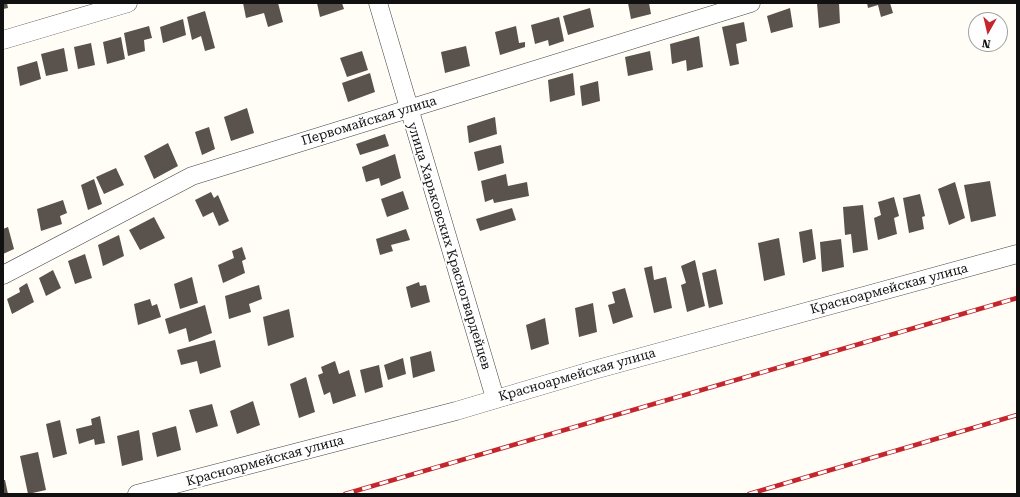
<!DOCTYPE html>
<html>
<head>
<meta charset="utf-8">
<style>
	body { margin:0 }
	#map { position:relative; width:1020px; height:497px; overflow:hidden; background:#fffdf5; font-family:"Roboto Serif",serif }
	canvas { display:block }
	.frame { position:absolute; inset:0; border:4px solid #111; pointer-events:none }
	.north { position:absolute; left:968px; top:12px; width:40px; height:40px; box-sizing:border-box; background:#fff; border:1px solid #a0a0a0; border-radius:50%; rotate:188deg; font-size:11px; font-weight:700; line-height:16px; text-align:center; color:#111 }
	.north::after { content:''; display:block; margin:auto; width:14px; height:18px; background:#c4262e; clip-path:polygon(50% 0,100% 100%,50% 72%,0 100%) }
</style>
</head>
<body>
<div id="map">
<canvas width="1020" height="497"></canvas>
<div class="frame"></div>
<div class="north">N</div>
</div>
<script>
const c = document.querySelector('canvas').getContext('2d');
c.lineJoin = 'round';
function fill(path, color) {
  c.fillStyle = color;
  c.fill(path, 'evenodd');
}
function poly(rows) {
  const path = new Path2D();
  for (const r of rows) {
    path.moveTo(r[0], r[1]);
    for (let i = 2; i < r.length; i += 2) path.lineTo(r[i], r[i + 1]);
  }
  return path;
}
function trace(path, color, width, dash) {
  c.strokeStyle = color;
  c.lineWidth = width;
  c.lineCap = dash ? 'butt' : 'round';
  c.setLineDash(dash || []);
  c.stroke(path);
}
function write(font, color, halo, rows, align = 'center') {
  c.font = font + ' "Roboto Serif",serif';
  c.lineWidth = 4;
  c.setLineDash([]);
  c.textBaseline = 'middle';
  c.strokeStyle = halo;
  c.fillStyle = color;
  for (const [text, x, y, turn = 0] of rows) {
    c.save();
    c.translate(x, y);
    c.rotate((+turn || 0) * Math.PI / 180);
    c.textAlign = isNaN(turn) ? turn : align;
    if (halo) c.strokeText(text, 0, 0);
    c.fillText(text, 0, 0);
    c.restore();
  }
}
fill(poly([
	[3,3,7,3,8,8,3,9],
	[243,3,278,3,283,22,268,27,264,13,246,18],
	[317,3,342,3,344,9,320,17],
	[628,3,649,3,651,14,631,19],
	[817,3,839,3,840,23,819,28],
	[867,3,890,3,893,13,881,17,878,5,868,8],
	[590,8,594,27,568,35,563,16],
	[790,8,793,27,771,33,767,16],
	[205,11,215,48,205,51,201,36,192,40,187,17],
	[559,17,564,41,549,46,548,40,535,44,531,25],
	[183,19,186,35,163,43,160,27],
	[744,22,747,41,736,44,739,64,730,66,722,27],
	[149,26,152,38,144,40,145,51,128,56,124,33],
	[516,26,519,43,525,42,525,47,500,55,495,32],
	[699,36,703,67,687,71,686,60,672,64,670,44],
	[121,37,125,59,107,64,103,42],
	[91,43,95,65,78,69,74,47],
	[466,46,470,66,445,73,441,52],
	[64,48,68,71,46,76,41,54],
	[362,51,368,70,347,77,340,58],
	[650,51,653,70,628,76,625,57],
	[37,61,41,79,20,86,17,67],
	[370,73,375,92,348,102,342,83],
	[573,73,575,95,550,102,548,80],
	[598,81,600,101,582,106,580,86],
	[247,108,254,133,231,141,224,117],
	[495,117,497,134,469,143,467,126],
	[209,127,215,149,202,155,195,132],
	[385,134,389,146,360,155,356,144],
	[168,143,178,166,154,179,144,156],
	[501,145,504,163,478,171,474,152],
	[395,154,401,178,381,186,379,178,366,182,362,167],
	[116,168,124,185,104,194,96,177],
	[506,174,508,186,527,182,529,196,494,203,493,199,485,202,481,181],
	[94,179,102,204,88,210,81,185],
	[990,181,996,216,971,222,964,185],
	[955,182,965,218,949,225,938,189],
	[403,191,409,209,387,217,381,199],
	[211,192,214,198,218,195,229,221,219,226,213,212,203,217,195,200],
	[920,194,925,216,922,217,924,229,909,233,903,198],
	[894,197,899,216,894,218,897,234,878,240,874,218,881,215,878,202],
	[63,200,67,213,60,216,62,224,41,231,37,209],
	[863,205,868,250,853,253,851,234,845,235,843,207],
	[512,208,516,220,480,231,476,219],
	[154,217,165,238,140,250,129,230],
	[8,227,14,249,3,254,3,229],
	[406,229,410,240,391,245,393,251,380,255,376,239],
	[812,229,816,259,803,263,799,232],
	[119,235,124,256,103,266,98,245],
	[779,238,785,275,764,281,758,243],
	[841,239,844,267,822,272,820,242],
	[242,247,246,259,242,261,245,273,223,283,218,265,234,258,232,251],
	[85,254,92,278,75,284,68,261],
	[695,260,705,306,687,312,681,285,686,283,681,266],
	[652,266,654,280,666,277,672,308,654,313,644,268],
	[716,269,723,304,709,308,702,273],
	[53,270,61,288,46,296,39,278],
	[192,277,198,303,180,309,174,284],
	[419,282,420,286,426,285,430,302,411,308,406,287],
	[27,283,34,302,12,314,7,299,20,292,19,288],
	[259,285,262,299,249,304,251,312,229,319,225,296],
	[625,288,633,317,613,324,608,305,615,303,612,292],
	[150,299,152,306,157,304,161,317,138,325,134,304],
	[593,303,597,332,579,337,575,308],
	[205,305,212,333,189,342,186,328,169,334,165,319],
	[289,309,294,337,268,346,263,317],
	[545,318,549,344,531,350,526,325],
	[215,340,221,367,200,374,197,361,181,365,177,350],
	[431,351,435,371,413,378,410,357],
	[403,358,406,374,388,380,384,365],
	[335,361,339,374,349,370,356,396,333,404,330,392,324,395,318,375,323,373,321,367],
	[379,365,383,387,365,393,360,370],
	[306,377,315,412,299,418,290,384],
	[253,401,260,425,237,434,230,411],
	[212,404,218,426,196,433,189,410],
	[100,416,105,443,95,445,94,439,79,444,76,429,92,425,91,419],
	[60,420,67,454,53,458,46,424],
	[176,426,181,450,157,457,152,433],
	[139,430,143,460,122,466,117,436],
	[38,452,46,490,28,494,20,456],
	[3,480,5,480,8,494,3,494]
]), '#5a524d');
const minor = poly([
	[378,3,495,398],
	[3,40,128,3],
	[3,275,192,176,751,3],
	[137,494,456,411,594,370,1017,254]
]);
trace(minor, '#444', 19);
trace(minor, '#fff', 18);
const rail = poly([
	[345,494,1017,298],
	[749,494,1017,415]
]);
trace(rail, '#c4262e', 4.5);
trace(rail, '#fff', 3, [9]);
write('13px', '#111', '#fff', [
	["Первомайская улица",369,121,-17],
	["улица Харьковских Красногвардейцев",449,246,73],
	["Красноармейская улица",889,289,-15],
	["Красноармейская улица",577,375,-16],
	["Красноармейская улица",265,461,-15]
]);
</script>
</body>
</html>
